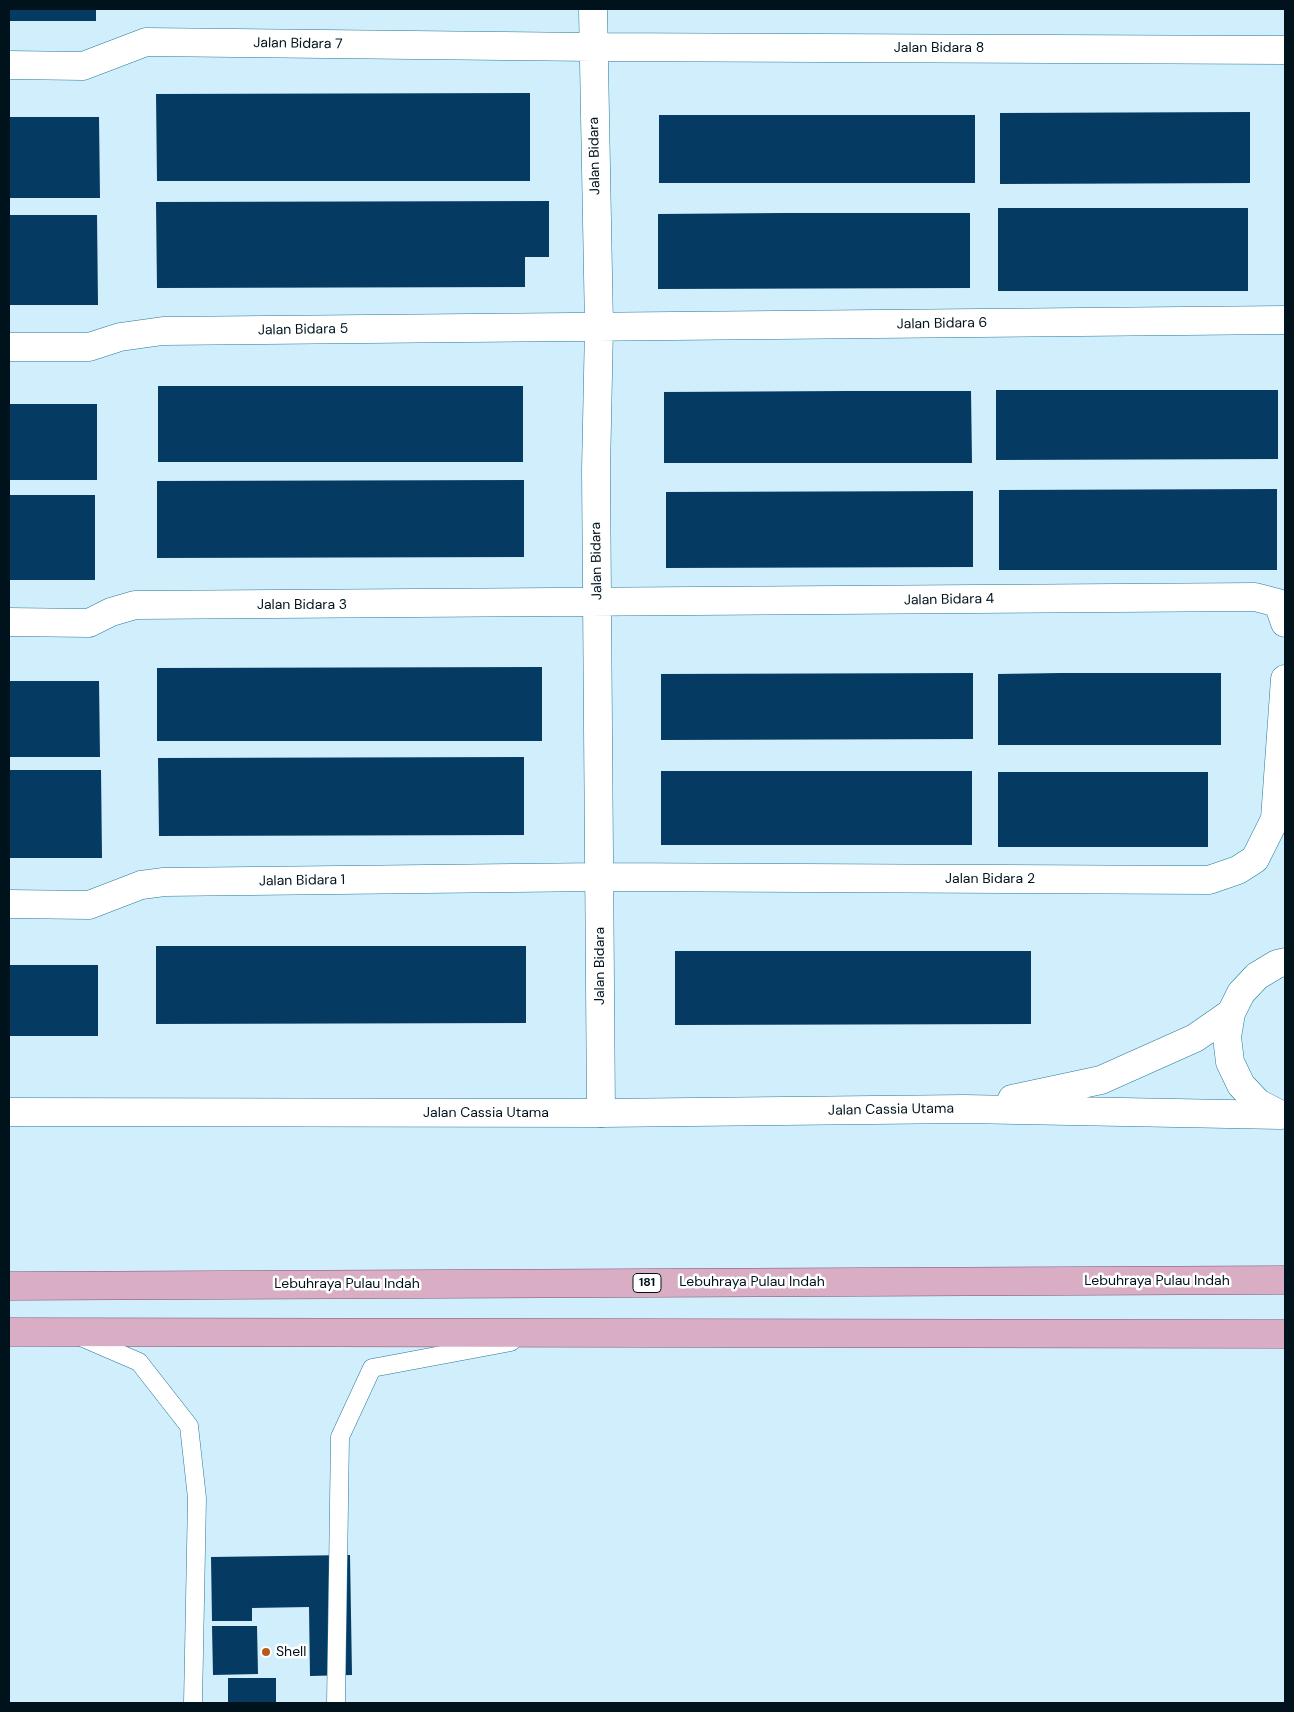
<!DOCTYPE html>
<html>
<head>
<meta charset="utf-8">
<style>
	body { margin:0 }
	#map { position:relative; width:1294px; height:1712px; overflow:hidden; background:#d0eefc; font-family:"DM Sans",sans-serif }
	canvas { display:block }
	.frame { position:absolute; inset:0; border:10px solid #00131d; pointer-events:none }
</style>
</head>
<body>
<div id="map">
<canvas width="1294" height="1712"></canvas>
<div class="frame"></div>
</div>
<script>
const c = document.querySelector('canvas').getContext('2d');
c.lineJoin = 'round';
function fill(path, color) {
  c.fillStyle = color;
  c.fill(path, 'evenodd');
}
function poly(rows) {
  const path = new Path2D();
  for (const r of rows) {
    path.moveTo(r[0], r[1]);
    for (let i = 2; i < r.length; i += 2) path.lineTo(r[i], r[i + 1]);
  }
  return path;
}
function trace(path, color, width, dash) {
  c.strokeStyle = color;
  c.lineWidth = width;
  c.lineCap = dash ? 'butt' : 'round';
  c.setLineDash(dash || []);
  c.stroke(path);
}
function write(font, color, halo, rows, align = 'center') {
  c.font = font + ' "DM Sans",sans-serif';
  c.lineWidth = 5;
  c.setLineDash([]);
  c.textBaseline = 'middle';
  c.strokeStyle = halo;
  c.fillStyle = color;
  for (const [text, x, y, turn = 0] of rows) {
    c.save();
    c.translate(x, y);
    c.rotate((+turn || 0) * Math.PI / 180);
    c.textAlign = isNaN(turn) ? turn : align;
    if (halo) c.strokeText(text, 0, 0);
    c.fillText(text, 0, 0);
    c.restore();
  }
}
fill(poly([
	[9,9,96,9,96,21,9,21],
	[530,93,530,181,157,181,156,94],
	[1250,112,1250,183,1000,184,1000,113],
	[659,115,975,115,975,183,659,183],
	[9,117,99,117,100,198,9,198],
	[549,201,549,257,525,257,525,287,157,288,156,202],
	[998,208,1248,208,1248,291,998,291],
	[783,213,970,213,970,288,658,289,658,214],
	[9,215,97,215,98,305,9,305],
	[158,386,523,386,523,462,158,462],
	[996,390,1278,390,1278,459,996,460],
	[848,391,971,391,972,463,664,463,664,392],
	[9,404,97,404,97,480,9,480],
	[524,480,524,557,157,558,157,481],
	[1277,489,1277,570,999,570,999,490],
	[973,491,973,567,666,568,666,492],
	[9,495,95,495,95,580,9,580],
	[542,667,542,741,157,741,157,668],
	[973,673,973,739,661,740,661,674],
	[1061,673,1221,673,1221,745,998,745,998,674],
	[9,681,99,681,100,757,9,757],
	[524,757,524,835,159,836,158,758],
	[9,770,101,770,102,858,9,858],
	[661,771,972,771,972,845,661,845],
	[998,772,1208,772,1208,847,998,847],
	[156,946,526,946,526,1023,156,1024],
	[675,951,1031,951,1031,1024,675,1025],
	[9,965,98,965,98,1036,9,1036],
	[350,1555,352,1675,310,1676,309,1607,252,1608,252,1621,212,1621,211,1557],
	[212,1626,257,1626,258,1674,213,1675],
	[228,1678,276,1678,276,1703,228,1703]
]), '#053a62');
const service = poly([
	[81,1337,139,1362,189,1426,197,1498,193,1703],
	[336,1703,340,1437,372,1368,511,1342]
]);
const minor = poly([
	[593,9,599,327,596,470,601,1113],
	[9,65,83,66,146,42,592,47,1285,50],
	[9,347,89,347,120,337,163,331,1285,320],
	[9,622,89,623,111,612,135,605,1255,597,1278,603,1285,623],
	[9,904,89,905,141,885,164,882,600,877,1209,880,1238,870,1255,859,1275,819,1285,679]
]);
const tertiary = poly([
	[1012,1099,1101,1080,1195,1038,1231,1013],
	[9,1112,601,1113,964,1109,1281,1115],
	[1281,1115,1258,1103,1241,1085,1230,1062,1227,1037,1231,1013,1241,993,1257,976,1277,964,1285,962]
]);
const primary = poly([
	[9,1286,1285,1280],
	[9,1332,1285,1334]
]);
trace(service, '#257a9a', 19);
trace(minor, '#257a9a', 29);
trace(tertiary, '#257a9a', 29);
trace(primary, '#7d5470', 29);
trace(service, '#fff', 18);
trace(minor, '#fff', 28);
trace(tertiary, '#fff', 28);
trace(primary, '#d9adc4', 28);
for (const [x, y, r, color] of [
	[266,1652,5,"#b95819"]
]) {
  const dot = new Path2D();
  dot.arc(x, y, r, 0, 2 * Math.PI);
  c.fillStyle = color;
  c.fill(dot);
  trace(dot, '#fff', 2);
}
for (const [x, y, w] of [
	[647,1283,28]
]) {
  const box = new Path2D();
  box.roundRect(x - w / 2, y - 9.5, w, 19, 4);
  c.fillStyle = '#fff';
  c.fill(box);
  trace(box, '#00131d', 1);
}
write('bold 12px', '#00131d', null, [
	["181",647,1283]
]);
write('14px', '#00131d', '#fff', [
	["Jalan Bidara 7",298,44,1],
	["Jalan Bidara 8",939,48],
	["Jalan Bidara",595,156,-91],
	["Jalan Bidara 6",942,324,-1],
	["Jalan Bidara 5",303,330,-1],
	["Jalan Bidara",597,561,-91],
	["Jalan Bidara 4",949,600,-1],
	["Jalan Bidara 3",302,605],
	["Jalan Bidara 2",990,879],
	["Jalan Bidara 1",302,881,-1],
	["Jalan Bidara",600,966,-90],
	["Jalan Cassia Utama",891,1110,-1],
	["Jalan Cassia Utama",486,1113],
	["Lebuhraya Pulau Indah",1157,1281],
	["Lebuhraya Pulau Indah",752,1282],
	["Lebuhraya Pulau Indah",347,1284]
]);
write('14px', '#00131d', '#fff', [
	["Shell",276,1652]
], 'left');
</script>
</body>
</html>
